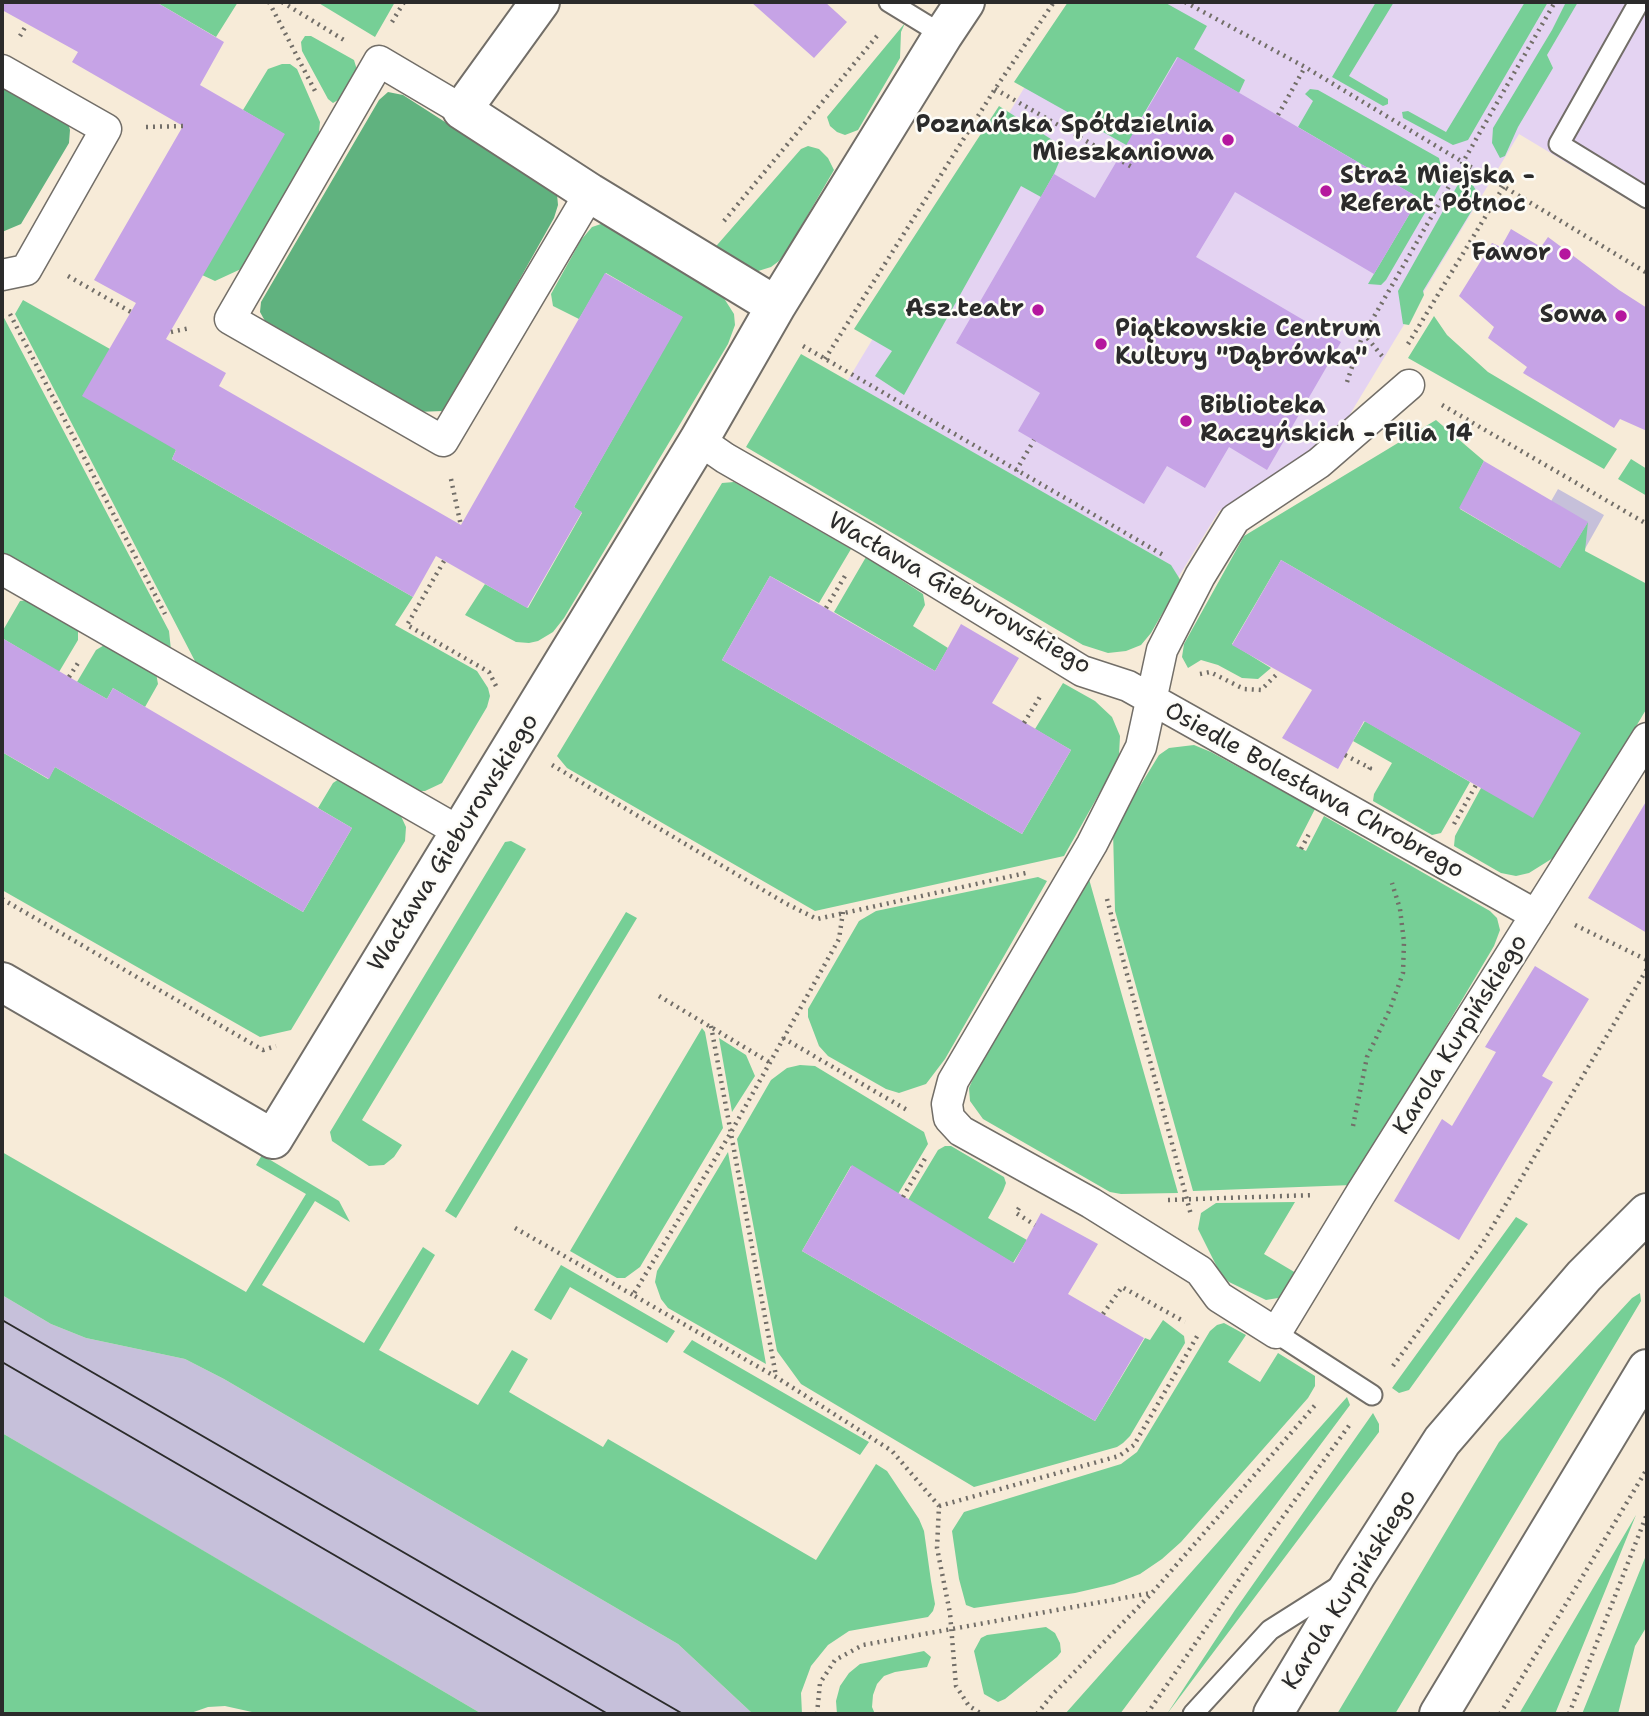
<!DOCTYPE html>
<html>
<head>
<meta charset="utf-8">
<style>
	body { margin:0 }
	#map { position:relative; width:1649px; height:1716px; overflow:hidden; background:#f7ebd8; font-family:"Shantell Sans",sans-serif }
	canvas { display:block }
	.frame { position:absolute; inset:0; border:4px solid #2b2b2b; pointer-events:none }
</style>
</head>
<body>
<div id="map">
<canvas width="1649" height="1716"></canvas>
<div class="frame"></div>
</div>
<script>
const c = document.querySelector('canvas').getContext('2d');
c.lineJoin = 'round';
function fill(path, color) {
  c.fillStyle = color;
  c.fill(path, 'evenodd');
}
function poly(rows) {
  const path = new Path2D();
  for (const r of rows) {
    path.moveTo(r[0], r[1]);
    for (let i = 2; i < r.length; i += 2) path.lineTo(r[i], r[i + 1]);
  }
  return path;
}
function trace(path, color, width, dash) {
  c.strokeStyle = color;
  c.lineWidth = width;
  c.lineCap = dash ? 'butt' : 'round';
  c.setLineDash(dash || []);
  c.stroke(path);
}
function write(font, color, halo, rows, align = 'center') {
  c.font = font + ' "Shantell Sans",sans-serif';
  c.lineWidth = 5;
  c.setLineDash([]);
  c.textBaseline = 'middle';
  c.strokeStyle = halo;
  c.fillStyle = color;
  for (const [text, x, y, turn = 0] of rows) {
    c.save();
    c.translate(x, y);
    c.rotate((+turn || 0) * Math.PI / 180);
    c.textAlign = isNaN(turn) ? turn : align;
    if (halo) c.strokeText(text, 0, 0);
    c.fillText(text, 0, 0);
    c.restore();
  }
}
fill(poly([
	[1076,2,1647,2,1647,211,1519,134,1326,454,1219,511,1160,607,831,408]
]), '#e4d3f2');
fill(poly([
	[1558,489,1604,515,1568,579,1522,552],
	[2,1295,51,1324,86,1338,185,1359,224,1379,678,1644,753,1714,482,1714,2,1433]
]), '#c6c0da');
fill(poly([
	[156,2,238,2,216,37],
	[317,2,395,2,375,37],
	[1068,2,1164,2,1207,26,1194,49,1245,80,1239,93,1177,57,1132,134,1184,165,1153,160,1014,82],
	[1376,2,1394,2,1349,76,1388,99,1388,104,1383,106,1332,77],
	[1525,2,1548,2,1468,140,1453,145,1403,118,1402,112,1408,111,1446,132],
	[1566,2,1578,2,1547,55,1553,68,1518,127,1505,156,1500,158,1492,143,1493,128,1552,30],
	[905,23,901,32,900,58,858,130,845,135,837,132,830,126,827,117],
	[305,36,311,36,354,60,357,70,338,100,333,103,328,99,302,51,301,42],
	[282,64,290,64,297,69,320,122,319,132,316,142,241,269,215,281,202,275,284,134,243,110,268,69],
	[1310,89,1318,90,1439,158,1444,180,1386,280,1381,285,1368,284,1419,198,1298,127,1313,101,1305,94],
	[999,106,1065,148,1054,174,1041,197,1021,186,904,395,875,376,892,351,854,329],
	[808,146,819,149,828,158,834,170,789,247,779,261,771,267,755,272,711,252,801,149],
	[1465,172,1480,197,1423,291,1424,295,1409,325,1403,324,1398,291],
	[601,224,613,225,720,292,734,314,735,325,728,344,564,618,553,632,538,641,529,643,516,642,465,615,485,584,528,608,582,513,574,507,682,317,606,273,579,319,553,306,551,294,581,240,592,227],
	[23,300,110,349,176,450,172,459,413,597,395,625,477,671,488,688,490,696,487,707,442,783,425,791,414,791,197,665,15,314],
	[2,314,169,631,171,650,2,552],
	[1434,316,1447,335,1488,372,1617,449,1604,469,1408,358],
	[801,354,1171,565,1181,581,1151,633,1141,645,1126,651,1108,653,1083,645,746,447],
	[1436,420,1484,461,1460,509,1560,568,1588,522,1585,551,1647,584,1647,708,1566,844,1553,858,1529,873,1516,876,1501,873,1454,846,1455,836,1481,788,1580,733,1281,560,1232,644,1271,668,1258,679,1242,678,1218,665,1201,660,1188,668,1182,657,1184,644,1244,536],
	[1631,459,1647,469,1647,496,1618,479],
	[734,482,851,549,819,603,770,576,722,660,1022,834,1071,750,1035,729,1063,683,1095,701,1112,717,1120,736,1119,755,1112,771,1064,856,815,911,567,768,557,756,722,483],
	[866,557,923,594,925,605,913,626,948,648,935,671,834,612],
	[28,600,78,628,78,640,59,672,2,638,2,632,20,601],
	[106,644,156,673,158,684,145,707,113,688,107,699,77,682,96,650],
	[1365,721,1470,782,1441,833,1432,835,1373,801,1374,794,1392,763,1353,741],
	[1194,745,1211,752,1315,809,1296,846,1306,851,1324,816,1490,911,1497,918,1500,930,1494,946,1352,1185,1193,1191,1115,911,1113,830,1159,755,1169,748],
	[2,752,48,779,55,767,303,912,352,828,318,808,333,783,339,779,400,814,406,827,405,841,291,1030,260,1037,2,890],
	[511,841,526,849,362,1120,402,1145,394,1157,384,1165,369,1166,332,1141,330,1132,505,842],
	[1038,877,1047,881,945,1059,926,1084,899,1093,886,1089,828,1056,819,1046,808,1017,808,1009,859,921,876,911],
	[1089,879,1178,1193,1121,1194,1110,1192,983,1119,970,1101,969,1088,976,1072],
	[626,912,637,918,456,1218,445,1211],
	[702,1028,705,1032,723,1128,640,1267,625,1278,617,1278,570,1251],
	[719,1038,746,1055,755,1076,732,1112],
	[800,1065,815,1066,924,1132,928,1144,898,1194,851,1166,802,1251,1095,1421,1145,1338,1150,1340,1163,1320,1184,1336,1185,1343,1130,1436,1123,1443,1117,1447,974,1487,801,1384,777,1351,737,1139,771,1080,787,1068],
	[945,1146,951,1146,1004,1177,1006,1183,1003,1191,988,1218,1027,1240,1013,1263,908,1200,938,1150],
	[2,1152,246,1292,306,1194,256,1165,262,1155,339,1201,350,1222,315,1201,262,1285,364,1343,423,1247,435,1255,379,1350,478,1405,512,1350,528,1359,509,1392,603,1447,608,1439,816,1560,876,1464,887,1471,919,1519,924,1531,931,1581,935,1604,933,1611,928,1617,849,1631,828,1645,811,1666,801,1693,802,1714,753,1714,678,1644,224,1379,185,1359,86,1338,51,1324,2,1295],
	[728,1152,766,1364,668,1308,661,1299,655,1282,657,1271],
	[1295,1202,1264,1254,1296,1273,1286,1291,1278,1298,1266,1300,1229,1282,1220,1273,1198,1229,1201,1213,1216,1203],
	[1516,1217,1528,1224,1409,1390,1399,1393,1392,1388],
	[561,1265,675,1331,667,1343,570,1287,551,1320,534,1310],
	[1640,1293,1641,1301,1395,1714,1337,1714,1499,1442,1632,1298],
	[1224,1323,1246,1335,1228,1362,1260,1382,1278,1353,1315,1376,1315,1386,1308,1398,1181,1542,1162,1559,1140,1574,1114,1584,1075,1593,974,1608,966,1605,959,1579,952,1531,964,1512,1121,1464,1137,1452,1210,1331,1217,1325],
	[692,1340,869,1442,860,1455,683,1352],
	[1347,1397,1350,1405,1120,1714,1065,1714],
	[1373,1413,1379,1424,1379,1432,1167,1714,1235,1610],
	[2,1433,100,1490,482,1714,261,1714,225,1706,208,1707,188,1714,2,1714],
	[1636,1515,1555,1714,1519,1714],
	[1647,1553,1647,1626,1635,1646,1618,1714,1582,1714],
	[1046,1627,1055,1633,1060,1643,1061,1652,1057,1657,1005,1699,998,1702,984,1694,974,1651,981,1638,987,1635],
	[924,1651,931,1657,927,1667,895,1672,884,1676,877,1684,873,1695,872,1707,875,1714,837,1714,836,1701,840,1686,849,1673,860,1664]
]), '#76cf96');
fill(poly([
	[2,81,68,123,70,130,69,143,21,224,2,232],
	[388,92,403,95,557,194,558,205,554,218,452,400,443,411,416,412,265,321,260,312,261,302,379,100]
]), '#60b27f');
fill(poly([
	[2,2,156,2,224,42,200,85,285,134,166,339,226,373,219,386,461,525,605,273,683,317,574,507,582,512,527,608,436,556,413,597,172,459,176,450,82,396,136,303,94,280,183,126,72,62,78,52,2,10],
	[751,2,825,2,847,22,814,58],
	[1178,57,1419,198,1374,274,1235,192,1196,257,1341,342,1267,470,1229,447,1205,488,1167,466,1144,504,1018,431,1040,393,956,343,1054,174,1095,198],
	[1511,229,1541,247,1548,237,1619,290,1647,308,1647,431,1620,419,1614,428,1523,373,1527,367,1488,338,1494,327,1459,296,1492,243,1501,247],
	[1484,461,1588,522,1560,568,1459,508],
	[1281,560,1581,733,1533,818,1364,721,1338,769,1282,738,1312,690,1232,645],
	[770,576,935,671,961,624,1019,658,992,703,1071,750,1022,834,722,660],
	[2,638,107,699,113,688,352,828,303,912,55,767,49,779,2,752],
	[1647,800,1647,933,1588,898],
	[1535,966,1589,999,1542,1076,1553,1082,1459,1240,1394,1201,1442,1119,1452,1126,1496,1052,1485,1047],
	[852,1165,1014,1263,1041,1213,1098,1244,1068,1294,1144,1338,1095,1421,802,1251]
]), '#c6a3e6');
const service = poly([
	[889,2,943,35],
	[1639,2,1559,144,1647,198],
	[1276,1333,1372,1395],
	[1193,1714,1270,1630,1341,1585]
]);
const pedestrian = poly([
	[2,70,106,129,26,270,2,275],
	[462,110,379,61,230,319,443,441,590,193],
	[1409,385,1319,463,1235,519,1200,576,1162,650,1141,747,1092,844,953,1081,947,1104,949,1118,961,1131,1091,1203,1200,1271,1219,1297,1276,1333,1361,1193,1647,738],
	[699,440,725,458,866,539,1082,671,1128,686,1536,915],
	[2,569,460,832]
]);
const minor = poly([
	[540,2,462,110,590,193,776,306],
	[2,982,273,1139,699,440,776,306,943,35,965,2]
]);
const tertiary = poly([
	[1273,1714,1356,1575,1442,1441,1584,1276,1647,1213],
	[1439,1714,1647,1369]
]);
trace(service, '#726e68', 23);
trace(pedestrian, '#726e68', 33);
trace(minor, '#726e68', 42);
trace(tertiary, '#726e68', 42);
trace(poly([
	[269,2,315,91],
	[282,2,344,40],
	[1185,2,1305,67,1647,273],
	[392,22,404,2],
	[20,36,27,24],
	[995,89,1132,167],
	[1278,115,1305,67],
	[146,127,183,126],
	[724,221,877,36],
	[68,276,131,312],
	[10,314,165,614],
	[171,332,190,328],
	[1408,344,1504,186],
	[803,346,1165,556],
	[1382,356,1364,334,1555,2],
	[825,359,995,89,1054,2],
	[1347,382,1363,334],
	[1442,405,1647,524],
	[1016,471,1034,440],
	[451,479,461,526],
	[444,561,407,625,489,672,496,686],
	[826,608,845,576],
	[1200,674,1210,672,1244,689,1261,690,1279,672],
	[69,677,80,660],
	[1024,723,1041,695],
	[1345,755,1370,768,1367,773],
	[552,765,785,903,817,919,1026,873],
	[1454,824,1476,785],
	[1301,849,1309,834],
	[2,899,263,1050,276,1046],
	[1107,899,1191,1215],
	[843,912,839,939,730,1134,633,1295,776,1377,892,1451,939,1506,937,1548,950,1613,956,1686,969,1706,982,1714],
	[1575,925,1647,960],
	[659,996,769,1062],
	[711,1026,776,1376],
	[783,1038,907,1110],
	[1353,1126,1367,1057,1390,1009,1403,973,1404,942,1400,909,1392,883],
	[903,1197,927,1155],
	[1168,1200,1314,1195],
	[1019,1208,1016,1213,1035,1225],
	[515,1228,633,1295],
	[1103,1314,1122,1287,1185,1322],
	[1393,1366,1482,1244,1647,969],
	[939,1506,1119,1456,1134,1445,1199,1333],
	[817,1714,820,1683,835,1660,863,1645,1151,1593],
	[1037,1714,1052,1695,1152,1593,1317,1403],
	[1147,1714,1269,1536,1351,1423],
	[1500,1714,1647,1469],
	[1569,1714,1647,1514]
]), '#726e68', 4.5, [2, 5]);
trace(service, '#fff', 19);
trace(pedestrian, '#fff', 30);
trace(minor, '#fff', 38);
trace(tertiary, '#fff', 38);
trace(poly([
	[2,1320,683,1714],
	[2,1362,608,1714]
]), '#2b2b2b', 2);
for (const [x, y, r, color] of [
	[1228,140,7,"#b5179e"],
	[1326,191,7,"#b5179e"],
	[1565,254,7,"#b5179e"],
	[1038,310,7,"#b5179e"],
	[1621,316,7,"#b5179e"],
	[1101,344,7,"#b5179e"],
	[1186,421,7,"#b5179e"]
]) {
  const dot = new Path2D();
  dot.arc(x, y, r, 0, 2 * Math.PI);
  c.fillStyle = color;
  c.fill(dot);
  trace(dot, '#fdfcf7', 2.5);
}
write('bold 24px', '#2b2b2b', '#fdfcf7', [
	["Poznańska Spółdzielnia",1214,126],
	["Mieszkaniowa",1214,154],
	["Straż Miejska -",1340,177,"left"],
	["Referat Północ",1340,205,"left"],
	["Fawor",1551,254],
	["Asz.teatr",1024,310],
	["Sowa",1607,316],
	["Piątkowskie Centrum",1115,330,"left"],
	["Kultury \"Dąbrówka\"",1115,358,"left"],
	["Biblioteka",1200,407,"left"],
	["Raczyńskich - Filia 14",1200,435,"left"]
], 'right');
write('24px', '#2b2b2b', '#fdfcf7', [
	["Wacława Gieburowskiego",959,594,30],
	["Osiedle Bolesława Chrobrego",1314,791,29],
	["Wacława Gieburowskiego",454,843,-58],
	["Karola Kurpińskiego",1461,1035,-58],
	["Karola Kurpińskiego",1350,1590,-58]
]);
</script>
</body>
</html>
